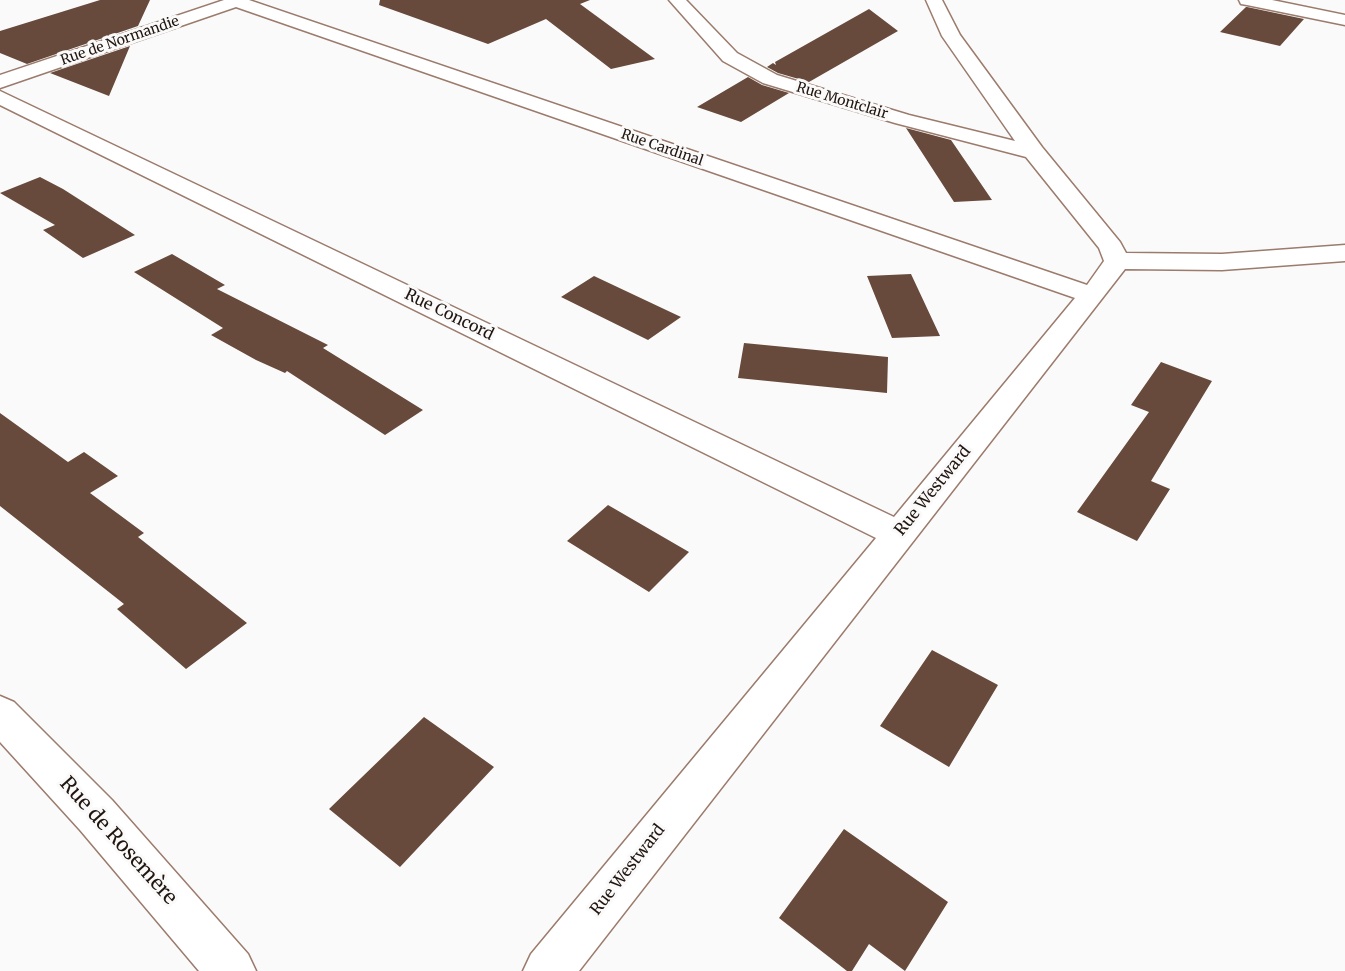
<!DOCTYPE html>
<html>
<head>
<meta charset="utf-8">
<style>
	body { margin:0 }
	canvas { display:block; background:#fafafa }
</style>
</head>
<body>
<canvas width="1345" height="971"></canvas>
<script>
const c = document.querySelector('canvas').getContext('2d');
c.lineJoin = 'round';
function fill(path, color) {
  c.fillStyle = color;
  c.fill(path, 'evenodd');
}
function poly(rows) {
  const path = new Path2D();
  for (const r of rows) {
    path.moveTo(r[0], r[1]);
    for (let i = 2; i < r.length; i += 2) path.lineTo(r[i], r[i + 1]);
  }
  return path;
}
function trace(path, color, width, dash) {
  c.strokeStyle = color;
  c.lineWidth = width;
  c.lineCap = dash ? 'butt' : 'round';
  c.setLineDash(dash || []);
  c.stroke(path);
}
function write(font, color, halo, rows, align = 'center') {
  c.font = font + ' Merriweather,serif';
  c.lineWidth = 6;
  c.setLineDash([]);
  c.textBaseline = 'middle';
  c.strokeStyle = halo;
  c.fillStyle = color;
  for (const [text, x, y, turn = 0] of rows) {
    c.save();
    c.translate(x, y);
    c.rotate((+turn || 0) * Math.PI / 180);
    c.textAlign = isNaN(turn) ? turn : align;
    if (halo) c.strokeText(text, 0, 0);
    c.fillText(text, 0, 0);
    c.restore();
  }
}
fill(poly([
	[100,0,150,0,138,26,27,64,0,53,0,31],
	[380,0,590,0,580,4,655,59,611,69,546,19,488,44,379,5],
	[1246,7,1247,7,1304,19,1280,46,1220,32],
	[869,9,898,31,809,82,778,73,767,67,773,63,776,65,775,62],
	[130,46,109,96,50,73],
	[748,77,762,85,789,93,741,122,697,107],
	[906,128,951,140,992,200,954,202],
	[40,177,63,189,135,235,83,258,43,230,55,225,0,193],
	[172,254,225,285,217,289,328,345,323,348,423,410,385,435,287,371,285,373,256,360,211,335,223,328,134,272],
	[911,274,940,336,892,338,867,276],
	[594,276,681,317,648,340,561,297],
	[744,343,888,357,887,393,738,378],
	[1161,362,1212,381,1151,481,1170,489,1137,541,1077,512,1149,412,1131,405],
	[0,413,68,462,84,452,118,476,90,493,144,533,138,537,247,623,186,669,117,609,124,604,0,506],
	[608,505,689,552,649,592,567,541],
	[932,650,998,685,949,767,880,726],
	[424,717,494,767,400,867,329,809],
	[844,829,948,902,905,971,869,944,852,971,847,971,779,918]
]), '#674a3c');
const minor = poly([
	[224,0,249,0,1087,285,1104,261,1099,248,1026,157,895,123,763,83,723,61,669,0,686,0,737,53,777,75,909,115,1015,141,942,36,926,0,942,0,960,35,1042,147,1120,242,1126,253,1222,254,1345,245,1345,261,1222,270,1125,269,579,971,523,971,531,954,876,538,0,105,0,91,894,517,1075,298,236,7,0,88,0,75,224,0],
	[1239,0,1272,0,1345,15,1345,25,1247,5,1241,4,1239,0],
	[0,696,14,702,112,800,248,954,256,971,199,971,80,830,0,742,0,696]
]);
trace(minor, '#9b7b6c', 3);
fill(minor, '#fff');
write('14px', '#21150f', '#fafafa', [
	["Rue de Normandie",120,41,-19],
	["Rue Montclair",842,101,17],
	["Rue Cardinal",662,148,19]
]);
write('16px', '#21150f', '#fafafa', [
	["Rue Concord",449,315,26],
	["Rue Westward",933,491,-51],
	["Rue Westward",628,870,-52]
]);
write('20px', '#21150f', '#fafafa', [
	["Rue de Rosemère",118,841,48]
]);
</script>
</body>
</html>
